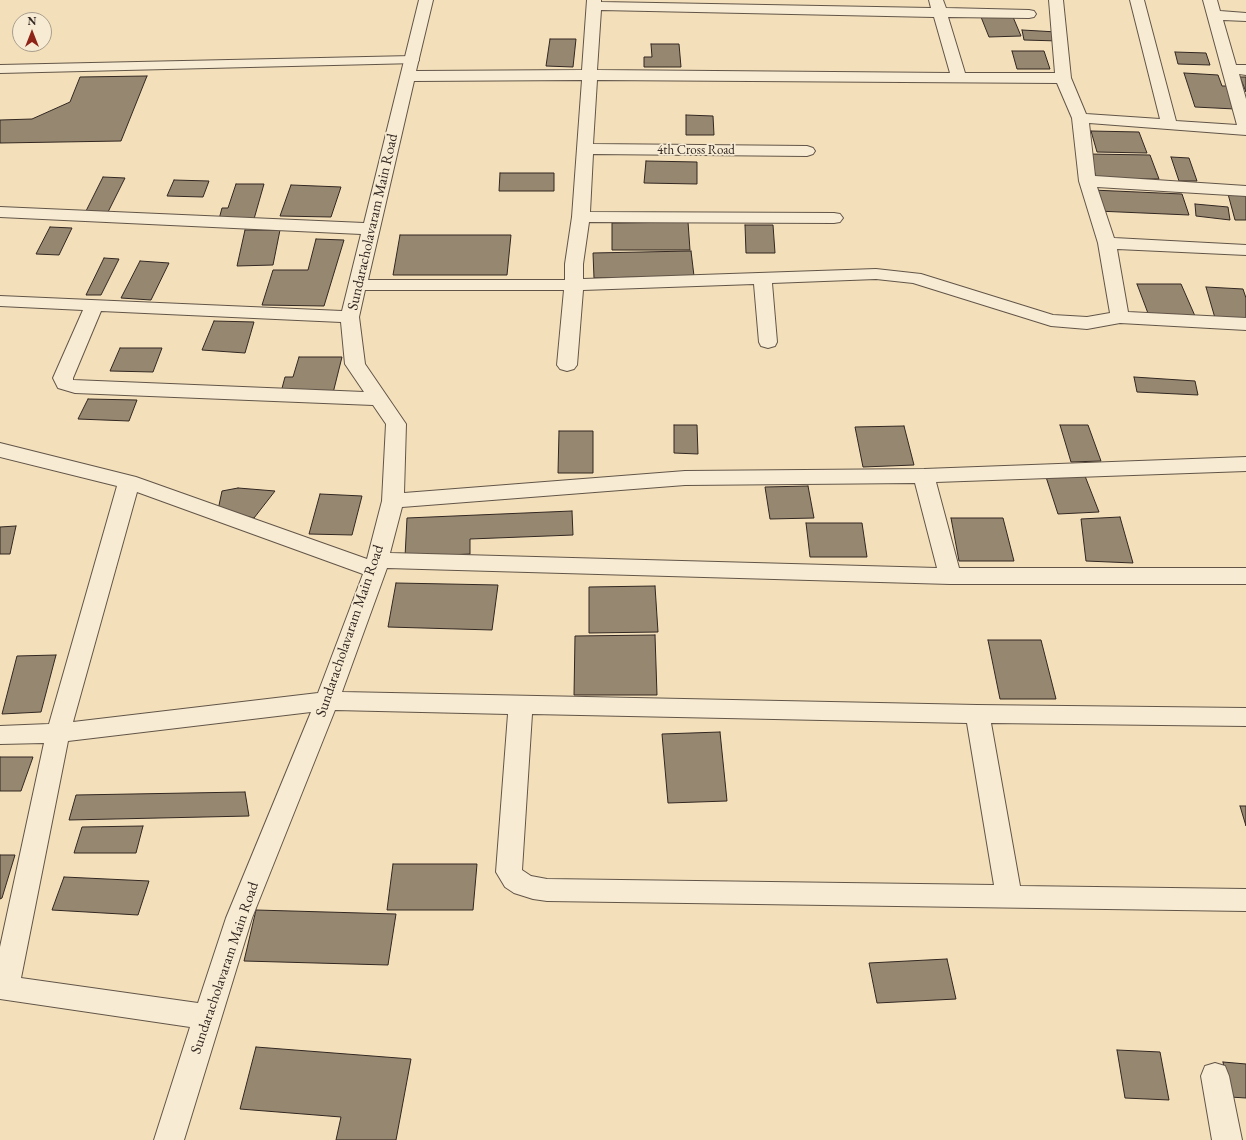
<!DOCTYPE html>
<html>
<head>
<meta charset="utf-8">
<style>
	body { margin:0 }
	#map { position:relative; width:1246px; height:1140px; overflow:hidden; background:#f3e0bb; font-family:"EB Garamond",serif }
	canvas { display:block }
	.north { position:absolute; left:12px; top:12px; width:40px; height:40px; box-sizing:border-box; background:#f7ebd3; border:1px solid #a89d8c; border-radius:50%; rotate:0deg; font-size:11px; font-weight:700; line-height:16px; text-align:center; color:#322721 }
	.north::after { content:''; display:block; margin:auto; width:14px; height:18px; background:#8f2418; clip-path:polygon(50% 0,100% 100%,50% 72%,0 100%) }
</style>
</head>
<body>
<div id="map">
<canvas width="1246" height="1140"></canvas>
<div class="north">N</div>
</div>
<script>
const c = document.querySelector('canvas').getContext('2d');
c.lineJoin = 'round';
function fill(path, color) {
  c.fillStyle = color;
  c.fill(path, 'evenodd');
}
function poly(rows) {
  const path = new Path2D();
  for (const r of rows) {
    path.moveTo(r[0], r[1]);
    for (let i = 2; i < r.length; i += 2) path.lineTo(r[i], r[i + 1]);
  }
  return path;
}
function trace(path, color, width, dash) {
  c.strokeStyle = color;
  c.lineWidth = width;
  c.lineCap = dash ? 'butt' : 'round';
  c.setLineDash(dash || []);
  c.stroke(path);
}
function write(font, color, halo, rows, align = 'center') {
  c.font = font + ' "EB Garamond",serif';
  c.lineWidth = 3.5;
  c.setLineDash([]);
  c.textBaseline = 'middle';
  c.strokeStyle = halo;
  c.fillStyle = color;
  for (const [text, x, y, turn = 0] of rows) {
    c.save();
    c.translate(x, y);
    c.rotate((+turn || 0) * Math.PI / 180);
    c.textAlign = isNaN(turn) ? turn : align;
    if (halo) c.strokeText(text, 0, 0);
    c.fillText(text, 0, 0);
    c.restore();
  }
}
const building = poly([
	[981,17,1013,17,1021,36,989,37,981,17],
	[1022,30,1057,32,1059,41,1024,40,1022,30],
	[550,39,576,39,573,67,546,66,550,39],
	[651,44,679,44,681,67,644,67,644,57,652,57,651,44],
	[1012,51,1044,51,1050,69,1017,69,1012,51],
	[1175,52,1206,53,1210,65,1178,64,1175,52],
	[1184,73,1218,75,1222,86,1227,86,1235,109,1195,107,1184,73],
	[147,76,121,141,0,143,0,120,32,119,70,102,80,77,147,76],
	[1240,77,1246,77,1246,92,1240,77],
	[686,115,713,116,714,135,686,135,686,115],
	[1091,131,1139,132,1147,153,1097,152,1091,131],
	[1088,154,1150,155,1159,179,1097,179,1088,154],
	[1171,157,1189,158,1197,181,1179,181,1171,157],
	[646,161,697,162,697,184,644,183,646,161],
	[500,173,554,173,554,191,499,191,500,173],
	[103,177,125,178,108,212,86,211,103,177],
	[174,180,209,181,203,197,167,196,174,180],
	[236,184,264,184,254,219,219,219,222,208,228,208,236,184],
	[291,185,341,187,331,217,280,216,291,185],
	[1092,190,1182,194,1189,215,1097,211,1092,190],
	[1228,194,1246,196,1246,220,1235,220,1228,194],
	[1195,204,1228,207,1230,220,1196,216,1195,204],
	[688,222,690,250,612,250,612,223,688,222],
	[745,225,773,225,775,253,746,253,745,225],
	[50,227,72,228,59,255,36,254,50,227],
	[245,230,280,230,273,265,237,266,245,230],
	[400,235,511,235,507,275,393,275,400,235],
	[316,239,344,240,324,306,262,305,273,270,308,270,316,239],
	[691,251,694,276,594,278,593,253,691,251],
	[104,258,119,259,101,295,86,295,104,258],
	[140,261,169,263,151,300,121,298,140,261],
	[1137,284,1181,284,1195,316,1149,316,1137,284],
	[1206,287,1243,289,1246,298,1246,319,1215,318,1206,287],
	[214,321,254,322,245,353,202,350,214,321],
	[120,348,162,348,153,372,110,371,120,348],
	[299,357,342,357,333,393,281,392,285,377,293,377,299,357],
	[1134,377,1195,381,1198,395,1137,392,1134,377],
	[88,399,137,400,129,421,78,419,88,399],
	[674,425,697,425,698,454,674,453,674,425],
	[1060,425,1088,425,1101,461,1071,462,1060,425],
	[904,426,914,465,863,467,855,427,904,426],
	[559,431,593,431,593,473,558,473,559,431],
	[1085,476,1099,512,1058,514,1046,477,1085,476],
	[808,486,814,518,770,519,765,487,808,486],
	[238,488,275,491,254,518,218,510,222,491,238,488],
	[320,494,362,496,352,535,309,534,320,494],
	[572,511,573,535,470,539,470,554,405,557,407,518,572,511],
	[1120,517,1133,563,1086,561,1081,519,1120,517],
	[951,518,1003,518,1014,561,959,561,951,518],
	[806,523,862,523,867,557,810,557,806,523],
	[16,526,10,554,0,554,0,527,16,526],
	[396,583,498,585,492,630,388,627,396,583],
	[655,586,658,632,589,633,589,587,655,586],
	[655,635,657,695,574,695,575,636,655,635],
	[988,640,1041,640,1056,699,1000,699,988,640],
	[56,655,41,712,2,714,17,656,56,655],
	[720,732,727,801,668,803,662,734,720,732],
	[0,757,33,757,21,791,0,791,0,757],
	[245,792,249,816,69,820,76,795,245,792],
	[1240,806,1246,806,1246,826,1240,806],
	[143,826,136,853,74,853,82,827,143,826],
	[0,855,15,855,2,898,0,899,0,855],
	[393,864,477,864,473,910,387,910,393,864],
	[64,877,149,881,138,915,52,910,64,877],
	[256,910,396,914,388,965,244,961,256,910],
	[947,959,956,999,877,1003,869,963,947,959],
	[256,1047,411,1059,396,1140,336,1140,341,1117,240,1109,256,1047],
	[1117,1050,1160,1052,1169,1100,1125,1098,1117,1050],
	[1223,1062,1246,1064,1246,1098,1230,1097,1223,1062]
]);
fill(building, '#968771');
trace(building, '#322721', 1);
const service = poly([
	[412,56,417,57,419,60,417,63,0,73,0,65,412,56]
]);
const minor = poly([
	[419,0,433,0,416,71,582,70,587,0,601,0,601,2,931,8,929,0,943,0,946,8,1029,10,1034,11,1036,14,1034,17,1029,18,948,17,965,73,1055,73,1049,0,1063,0,1071,78,1086,114,1160,119,1130,0,1144,0,1176,121,1237,125,1203,0,1217,0,1220,11,1246,13,1246,21,1223,20,1236,65,1246,65,1246,75,1239,74,1246,99,1246,135,1089,123,1095,176,1246,186,1246,196,1097,187,1114,238,1246,245,1246,255,1117,249,1128,312,1246,318,1246,330,1120,323,1087,329,1051,326,913,283,876,279,772,283,777,342,775,346,768,348,761,346,759,342,754,284,583,290,577,365,574,369,567,371,560,369,557,365,564,290,365,290,359,317,365,364,406,424,404,493,685,471,924,469,1246,457,1246,471,936,482,959,568,1246,568,1246,584,950,584,387,568,342,692,977,705,1246,708,1246,726,991,723,1020,886,1246,889,1246,911,547,901,533,899,514,893,505,887,496,872,508,714,335,710,252,918,184,1140,154,1140,190,1027,0,999,0,947,44,743,0,744,0,726,49,724,117,486,0,457,0,443,136,477,367,559,382,501,386,424,373,405,75,393,58,388,53,378,83,310,0,306,0,296,342,311,361,234,0,217,0,207,364,223,419,0],
	[601,10,934,17,950,73,597,70,601,10],
	[582,80,572,217,565,264,565,280,368,280,414,81,582,80],
	[597,80,1057,83,1072,118,1079,181,1098,243,1110,313,1087,317,1053,315,921,274,876,269,583,279,583,264,589,222,834,223,840,222,843,218,840,214,834,213,590,212,593,154,807,156,813,154,815,151,813,148,807,146,593,144,597,80],
	[101,311,341,322,345,364,364,392,73,380,73,378,101,311],
	[915,483,937,568,390,553,402,507,685,485,915,483],
	[137,492,363,574,318,693,73,722,137,492],
	[311,712,226,918,198,1003,21,978,68,741,311,712],
	[532,714,967,723,994,885,547,879,531,876,522,870,532,714],
	[1215,1063,1225,1066,1229,1076,1242,1140,1212,1140,1201,1076,1205,1066,1215,1063]
]);
trace(service, '#625548', 2);
trace(minor, '#625548', 2);
fill(service, '#f7ebd3');
fill(minor, '#f7ebd3');
write('13px', '#322721', '#f7ebd3', [
	["4th Cross Road",696,150]
]);
write('15px', '#322721', '#f7ebd3', [
	["Sundaracholavaram Main Road",373,222,-77],
	["Sundaracholavaram Main Road",350,631,-71],
	["Sundaracholavaram Main Road",225,968,-71]
]);
</script>
</body>
</html>
